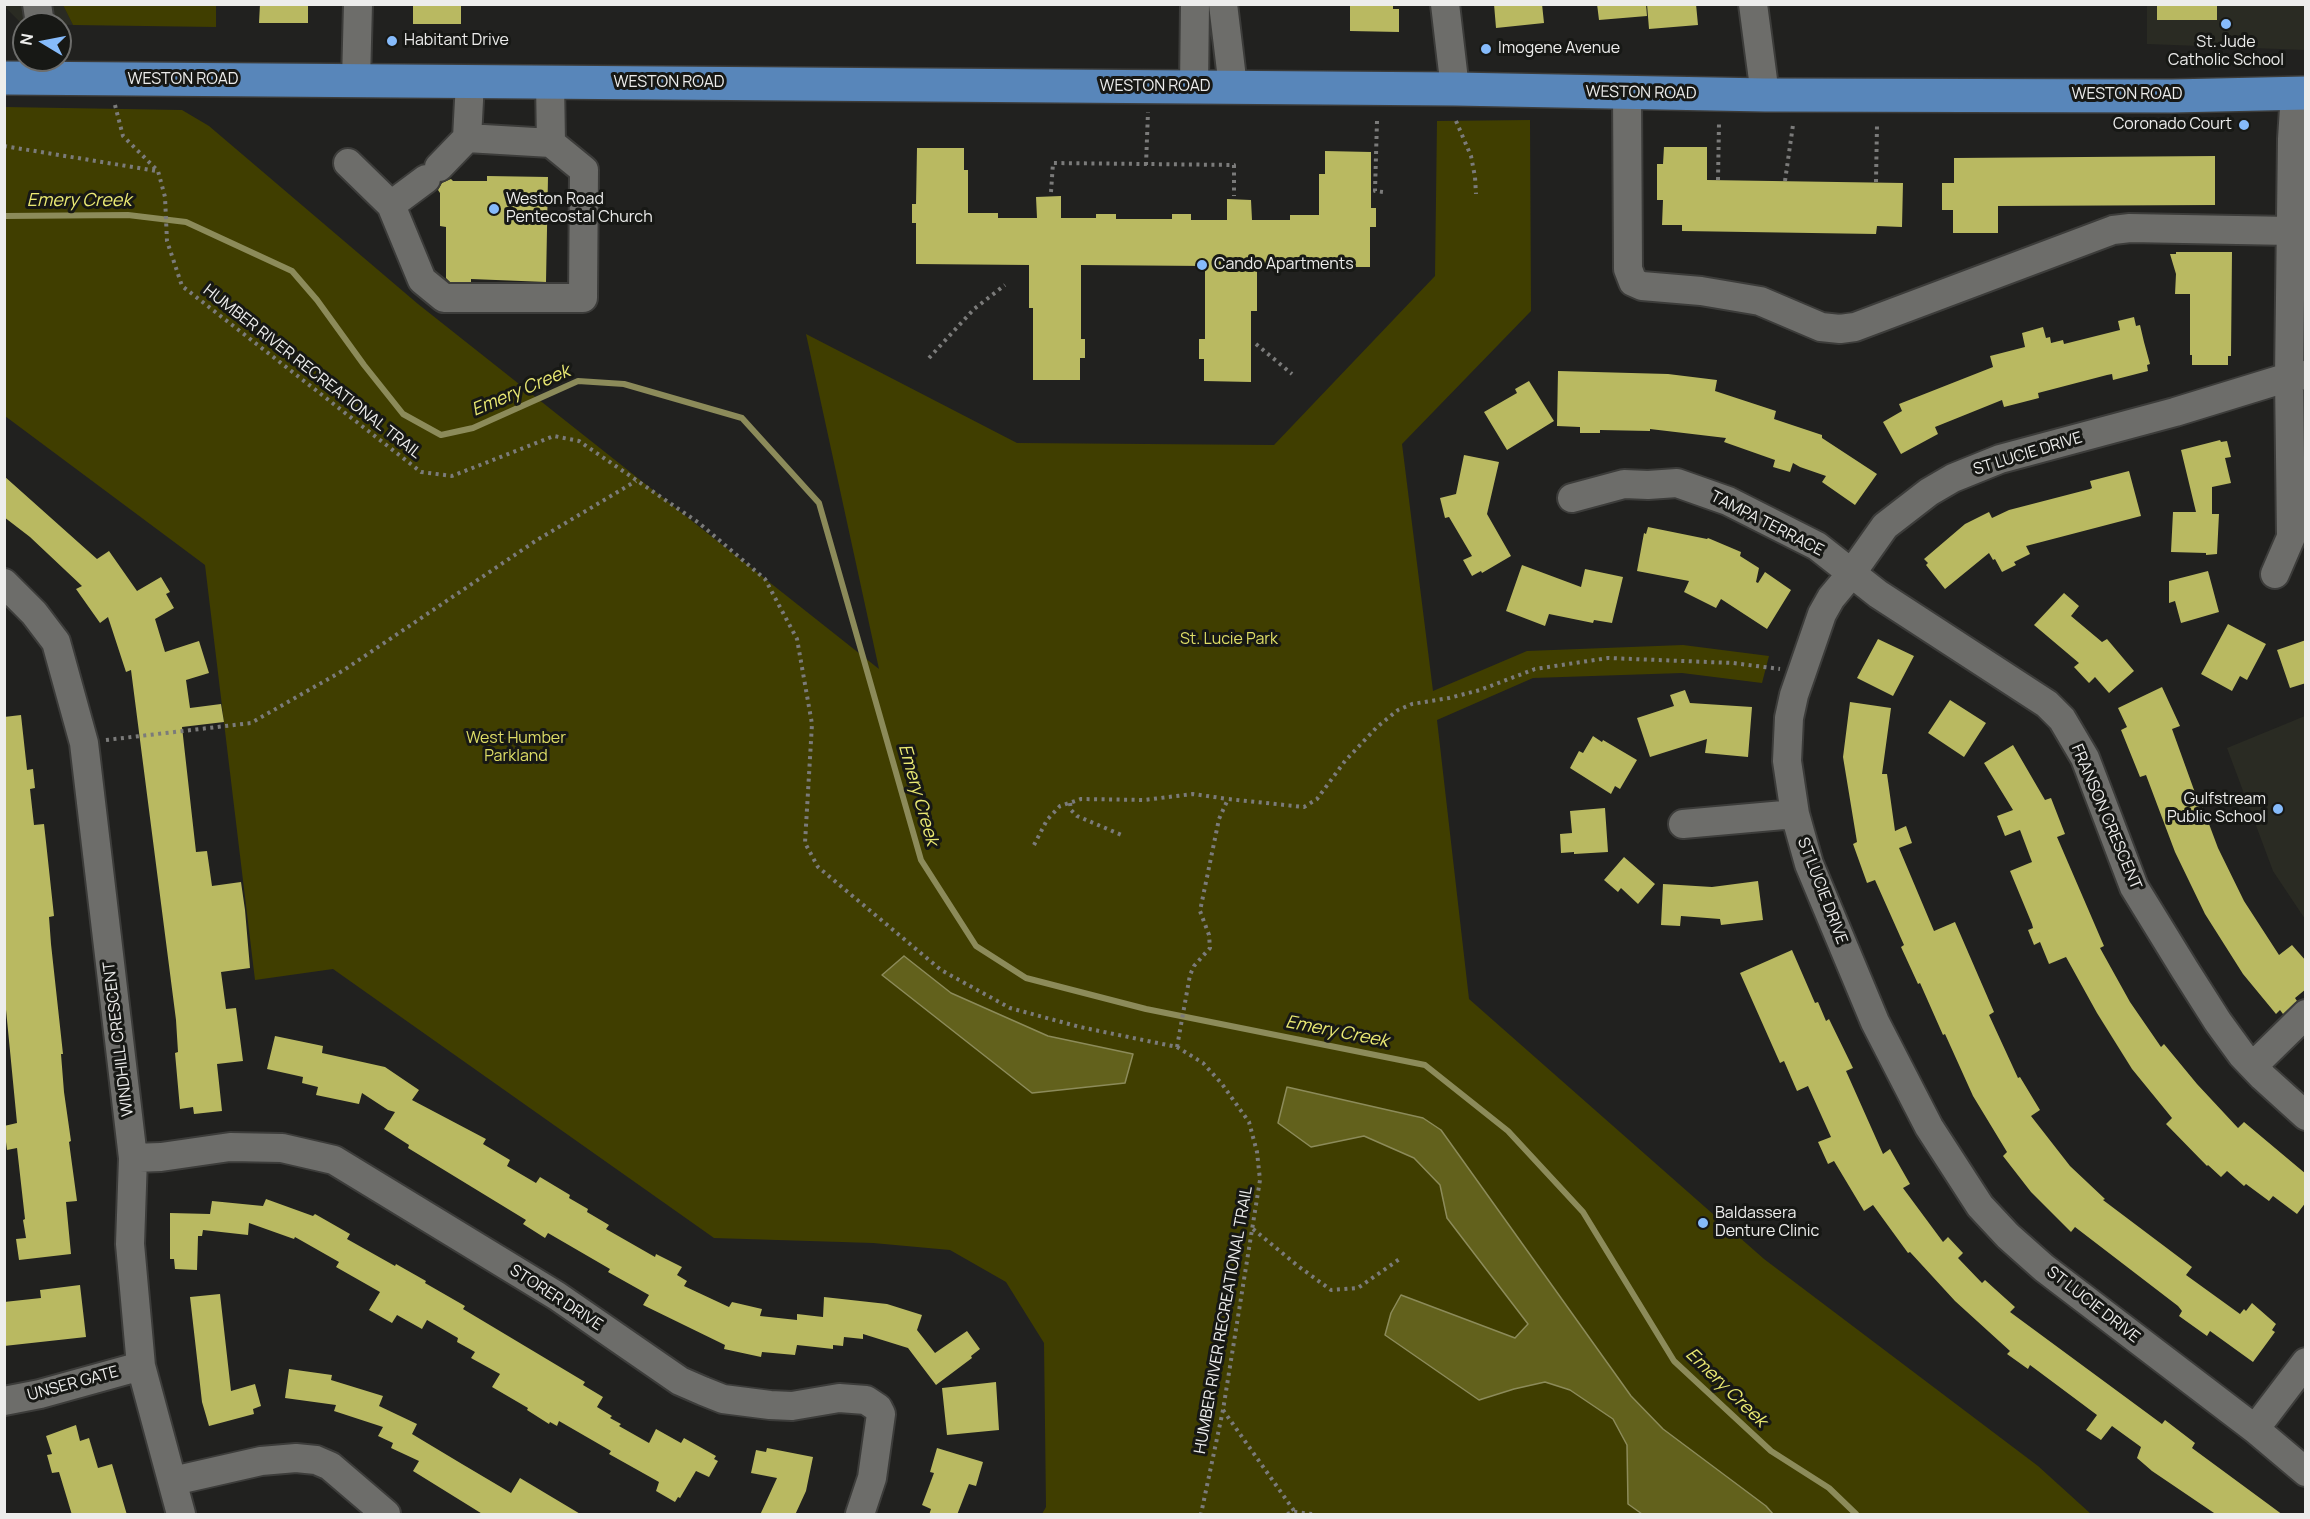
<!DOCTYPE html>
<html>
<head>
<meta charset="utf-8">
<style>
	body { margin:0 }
	#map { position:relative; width:2310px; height:1519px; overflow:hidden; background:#21211f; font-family:Manrope,sans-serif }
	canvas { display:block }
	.frame { position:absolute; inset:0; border:6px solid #ededec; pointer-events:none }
	.north { position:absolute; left:12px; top:12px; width:60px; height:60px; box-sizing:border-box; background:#171815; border:2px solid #6d6d6b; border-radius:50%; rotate:280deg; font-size:16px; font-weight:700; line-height:24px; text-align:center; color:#ededec }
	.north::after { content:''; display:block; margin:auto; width:21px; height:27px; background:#86bbfb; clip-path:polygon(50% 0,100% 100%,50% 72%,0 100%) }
</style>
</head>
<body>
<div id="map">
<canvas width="2310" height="1519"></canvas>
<div class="frame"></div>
<div class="north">N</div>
</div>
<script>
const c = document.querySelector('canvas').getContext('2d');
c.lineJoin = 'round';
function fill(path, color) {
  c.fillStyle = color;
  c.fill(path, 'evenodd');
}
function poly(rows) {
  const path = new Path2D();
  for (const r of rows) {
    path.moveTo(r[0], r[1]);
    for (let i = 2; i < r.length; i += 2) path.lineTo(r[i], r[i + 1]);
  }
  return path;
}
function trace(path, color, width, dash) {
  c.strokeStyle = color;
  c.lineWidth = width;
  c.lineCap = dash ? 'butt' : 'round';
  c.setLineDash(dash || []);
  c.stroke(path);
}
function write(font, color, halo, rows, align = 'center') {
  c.font = font + ' Manrope,sans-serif';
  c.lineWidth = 6;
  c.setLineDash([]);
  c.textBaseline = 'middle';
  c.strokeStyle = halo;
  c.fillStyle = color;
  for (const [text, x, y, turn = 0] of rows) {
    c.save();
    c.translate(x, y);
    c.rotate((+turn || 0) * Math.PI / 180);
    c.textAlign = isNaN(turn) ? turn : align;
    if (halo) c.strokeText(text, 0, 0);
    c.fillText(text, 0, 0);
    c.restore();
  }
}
fill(poly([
	[4,5,63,5,73,25,21,23,5,7],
	[2147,5,2305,5,2305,50,2147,44],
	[2305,716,2305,919,2273,871,2227,748]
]), '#2a2b23');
fill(poly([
	[63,5,216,5,216,27,73,25],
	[5,107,182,110,209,126,418,304,879,669,806,334,1017,443,1274,445,1435,276,1437,121,1530,120,1531,311,1402,444,1433,691,1527,651,1683,645,1769,656,1762,683,1682,673,1533,678,1437,720,1469,999,1764,1259,2038,1466,2091,1514,1042,1514,1046,1507,1044,1343,1006,1282,950,1250,873,1243,714,1238,333,969,255,980,205,565,5,416]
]), '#403e00');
const water = poly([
	[904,956,951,993,1048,1036,1133,1054,1125,1083,1032,1093,882,975,904,956],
	[1287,1087,1423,1118,1441,1130,1631,1396,1663,1429,1766,1506,1773,1514,1642,1514,1628,1504,1627,1445,1613,1419,1570,1390,1545,1382,1514,1389,1479,1400,1385,1335,1391,1313,1401,1295,1515,1338,1528,1324,1447,1218,1440,1185,1414,1158,1364,1136,1311,1147,1278,1123,1287,1087]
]);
fill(water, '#62611c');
trace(water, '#8c8b5a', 1.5);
trace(poly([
	[4,216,128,215,186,222,292,271,317,300,364,365,403,414,441,435,473,428,578,381,624,384,742,418,819,503,921,860,976,946,1026,978,1146,1009,1425,1065,1508,1131,1583,1212,1674,1361,1771,1451,1829,1488,1856,1514]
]), '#8c8b5a', 6);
fill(poly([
	[260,4,308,4,308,23,259,23],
	[413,4,461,4,461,24,413,24],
	[1350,4,1393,4,1393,9,1399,9,1399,32,1350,31],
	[1494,4,1542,4,1544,23,1496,28],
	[1597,4,1646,4,1647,16,1599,20],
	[1647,4,1696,4,1698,25,1649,29],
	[2157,4,2217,4,2217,20,2157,20],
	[1664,147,1707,147,1707,180,1903,183,1902,227,1877,226,1876,234,1682,231,1682,225,1662,225,1663,200,1657,200,1657,164,1663,164],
	[917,148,964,148,964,170,968,170,968,213,998,213,998,218,1037,218,1036,197,1061,196,1061,218,1096,218,1096,214,1116,214,1116,219,1172,219,1172,214,1191,214,1191,220,1227,220,1227,199,1251,200,1252,220,1290,220,1290,215,1319,215,1319,174,1325,174,1325,151,1371,152,1371,208,1376,208,1376,227,1370,227,1370,267,1257,267,1257,311,1251,311,1251,382,1204,381,1204,359,1199,359,1199,339,1205,339,1205,266,1081,265,1081,339,1085,339,1085,358,1080,358,1080,380,1033,380,1033,308,1029,308,1029,265,916,264,916,223,912,223,912,204,916,204],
	[2215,156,2215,205,1998,206,1998,233,1953,233,1953,210,1942,210,1942,183,1954,183,1954,158],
	[487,176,548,177,546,282,471,279,471,282,450,282,446,278,446,227,440,226,440,193,438,190,442,183,451,179,453,181,487,181],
	[2176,252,2232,252,2231,356,2228,356,2228,365,2192,365,2192,355,2190,355,2190,294,2175,294,2176,274,2170,254,2176,254],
	[2134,317,2136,326,2140,325,2144,342,2150,364,2147,365,2148,371,2113,380,2112,374,2107,375,2038,393,2039,398,2004,407,2002,400,1935,427,1938,434,1901,454,1883,422,1902,411,1899,404,1993,367,1990,356,2025,347,2022,333,2043,327,2046,338,2050,337,2051,343,2063,340,2064,344,2120,330,2118,321],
	[1558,371,1668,374,1717,380,1715,391,1776,411,1774,419,1822,435,1822,438,1877,474,1855,505,1822,482,1826,476,1800,467,1793,463,1790,472,1773,467,1775,460,1724,442,1726,438,1650,429,1650,431,1600,430,1600,433,1580,433,1580,427,1557,426],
	[1529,381,1554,421,1507,450,1484,412,1517,393,1515,389],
	[2220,440,2221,442,2227,441,2231,457,2225,458,2231,483,2212,487,2212,514,2219,514,2217,554,2206,555,2206,553,2171,552,2173,512,2196,512,2181,450],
	[1464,455,1499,462,1487,514,1511,556,1482,573,1481,571,1472,576,1463,560,1472,556,1449,517,1445,518,1440,498,1456,494],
	[2129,471,2141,516,2026,546,2030,554,2014,562,2016,565,2002,572,1995,559,1993,560,1989,553,1945,589,1926,565,1928,563,1924,559,1965,524,1989,512,1992,518,2009,510,2090,489,2092,488,2090,481],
	[4,476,97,559,109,551,137,591,161,577,170,592,166,594,174,608,155,619,165,652,199,641,209,673,186,680,190,708,221,704,224,722,182,727,196,852,207,851,212,886,241,882,245,910,250,968,221,972,226,1009,236,1008,243,1061,217,1064,222,1111,194,1114,193,1107,180,1109,175,1053,178,1052,176,1020,131,670,126,672,108,617,100,623,76,589,82,586,30,537,4,517],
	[1648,527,1707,539,1708,538,1741,552,1740,556,1759,568,1756,582,1758,583,1765,572,1791,590,1767,629,1721,599,1716,608,1684,592,1689,581,1637,571,1644,533,1646,534],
	[1522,565,1581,587,1585,569,1623,577,1612,623,1594,620,1593,623,1549,614,1545,626,1506,611],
	[2208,571,2219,612,2181,623,2175,601,2169,603,2169,581],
	[2064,593,2079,606,2071,616,2102,642,2107,639,2134,671,2109,693,2095,677,2089,683,2074,667,2079,663,2034,625],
	[2228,624,2266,644,2247,680,2240,676,2232,691,2201,674],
	[1878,639,1914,656,1893,696,1857,678],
	[2306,640,2306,683,2290,688,2277,650],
	[2162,687,2180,726,2172,729,2198,801,2200,800,2218,848,2244,901,2279,955,2292,945,2306,961,2306,989,2295,998,2297,1001,2283,1014,2280,1010,2276,1014,2243,974,2205,914,2175,852,2146,775,2140,777,2121,730,2127,727,2118,708],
	[1685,690,1690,703,1752,707,1748,757,1705,753,1707,739,1650,757,1637,718,1674,706,1670,695],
	[1950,700,1986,723,1964,757,1928,733],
	[1850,702,1891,708,1882,774,1887,774,1895,831,1906,826,1912,843,1899,848,1934,931,1955,922,1994,1012,1989,1015,2018,1078,2020,1077,2040,1110,2031,1116,2070,1166,2105,1199,2103,1200,2192,1267,2186,1275,2240,1314,2244,1309,2246,1311,2252,1303,2276,1324,2272,1330,2275,1332,2253,1362,2210,1331,2207,1336,2179,1316,2182,1311,2178,1306,2075,1227,2071,1232,2031,1192,2003,1156,2007,1152,1973,1096,1945,1034,1943,1035,1920,983,1918,984,1901,947,1904,945,1875,880,1867,883,1853,844,1857,842,1843,757],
	[21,715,27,770,33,769,35,788,30,789,34,825,44,824,46,842,54,916,49,917,51,944,63,1054,61,1054,64,1092,71,1141,69,1142,77,1201,66,1202,71,1254,19,1260,16,1239,26,1238,23,1220,25,1219,17,1148,7,1150,4,1126,17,1123,4,989,4,717],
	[1593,736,1602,742,1603,740,1637,760,1620,789,1615,786,1611,794,1570,768,1579,751,1583,753],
	[2013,745,2045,800,2051,798,2065,834,2057,837,2104,946,2100,948,2130,1002,2161,1047,2164,1044,2197,1084,2238,1128,2244,1122,2306,1174,2306,1202,2297,1214,2273,1196,2269,1201,2246,1184,2244,1186,2227,1171,2221,1177,2208,1165,2207,1166,2166,1124,2172,1118,2132,1069,2097,1013,2066,957,2049,964,2040,942,2034,945,2028,930,2033,928,2032,924,2010,871,2032,862,2020,830,2005,836,1997,816,2013,810,1984,763],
	[1605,808,1608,852,1574,854,1574,852,1561,853,1560,834,1572,833,1570,811],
	[1624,857,1655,884,1638,904,1621,888,1618,892,1604,880],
	[1758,881,1763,920,1721,925,1720,919,1681,916,1680,926,1661,925,1663,884,1712,887],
	[1792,950,1815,1003,1818,1002,1826,1021,1829,1019,1853,1068,1846,1071,1883,1154,1890,1149,1910,1184,1903,1188,1943,1242,1948,1237,1963,1253,1958,1258,1982,1283,1985,1280,2015,1307,2010,1312,2162,1424,2165,1420,2195,1443,2192,1448,2283,1515,2217,1515,2152,1471,2137,1458,2141,1447,2112,1426,2101,1440,2086,1430,2097,1415,2030,1365,2028,1369,2007,1354,2010,1351,1955,1301,1910,1252,1908,1253,1873,1205,1864,1211,1834,1161,1828,1164,1818,1142,1831,1137,1817,1106,1808,1086,1797,1091,1784,1061,1780,1063,1740,973],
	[275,1036,323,1046,322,1053,385,1067,419,1090,412,1100,486,1139,483,1144,510,1160,507,1166,536,1183,540,1177,570,1195,569,1198,588,1209,587,1212,609,1225,606,1229,655,1257,656,1254,682,1267,677,1275,687,1281,684,1286,729,1307,732,1302,762,1309,760,1316,797,1320,797,1314,823,1317,824,1297,887,1304,922,1315,917,1330,935,1353,967,1331,980,1349,971,1356,972,1358,936,1385,908,1348,863,1334,863,1339,844,1337,843,1346,833,1345,833,1349,797,1345,795,1355,762,1352,761,1357,724,1349,725,1345,643,1305,649,1295,608,1272,610,1269,548,1233,545,1238,523,1224,526,1220,408,1148,409,1145,384,1129,395,1112,388,1110,362,1093,359,1104,316,1095,318,1087,302,1083,303,1077,267,1069],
	[266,1199,313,1216,315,1214,350,1234,347,1239,395,1266,396,1264,426,1281,425,1283,465,1306,463,1309,585,1382,583,1385,603,1397,597,1407,612,1416,610,1418,621,1424,619,1426,649,1443,656,1429,681,1443,684,1438,716,1456,714,1459,718,1461,709,1477,696,1471,680,1498,678,1497,675,1502,656,1491,659,1482,609,1454,611,1451,559,1421,557,1426,550,1422,549,1424,527,1410,528,1408,492,1387,500,1374,471,1358,475,1352,457,1342,458,1338,427,1320,422,1329,397,1315,392,1323,369,1310,380,1292,336,1267,339,1262,295,1237,294,1239,249,1223,248,1235,203,1230,202,1236,198,1236,197,1270,175,1269,174,1259,170,1259,170,1213,210,1214,212,1201,263,1206],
	[80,1285,86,1337,4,1346,4,1302,41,1298,40,1290],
	[220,1294,231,1391,255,1384,261,1406,253,1409,254,1414,209,1426,202,1402,190,1297],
	[289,1369,332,1375,331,1380,383,1396,379,1406,417,1424,412,1434,462,1464,511,1493,520,1478,582,1515,484,1515,413,1471,419,1461,391,1448,393,1443,378,1436,383,1427,334,1411,336,1405,285,1398],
	[996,1382,999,1430,947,1435,942,1388],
	[76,1425,80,1441,89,1438,98,1468,112,1464,127,1515,72,1515,59,1472,52,1473,47,1455,52,1454,46,1436],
	[767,1448,813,1457,806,1491,795,1515,760,1515,777,1478,751,1473,756,1450,766,1452],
	[937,1448,983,1462,976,1486,969,1484,957,1515,929,1515,931,1509,922,1505,934,1473,930,1472]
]), '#b9b961');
const minor = poly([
	[37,4,40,24],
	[1223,4,1233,87],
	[1445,4,1455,89],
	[1753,4,1765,95],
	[356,81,358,4],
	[550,82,551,143],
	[1194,87,1195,4],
	[1627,92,1628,269,1633,282,1642,286,1701,291,1760,301,1821,327,1840,329,1855,327,2113,230,2130,228,2291,231],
	[348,163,391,205,426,179],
	[439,167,467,138,470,82],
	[391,205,422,280,444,298,583,298,584,170,551,143,467,138],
	[2306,375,2289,377,2175,412,2000,459,1953,478,1929,492,1885,526,1851,574,1831,598,1822,614,1794,695,1789,718,1787,761,1795,814,1809,864,1875,1022,1929,1127,1980,1206,2008,1236,2044,1268,2255,1429,2306,1472],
	[1572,498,1624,484,1648,485,1677,483,1728,501,1817,546,1878,594,2047,704,2062,719,2085,758,2134,887,2185,970,2218,1022,2242,1055,2263,1077,2306,1116],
	[2275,574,2291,537,2289,377,2292,139,2295,93],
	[4,583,34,613,56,642,84,743,133,1158,130,1244,141,1366,181,1514],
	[1683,824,1795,814],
	[2253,1066,2306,1014],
	[133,1158,161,1157,230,1147,282,1148,334,1160,557,1296,680,1381,703,1391,723,1399,770,1405,792,1406,839,1398,866,1400,878,1408,881,1414,872,1478,860,1514],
	[4,1401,40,1394,141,1366],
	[2255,1429,2306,1362],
	[173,1481,261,1461,296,1458,316,1460,330,1466,386,1514]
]);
const major = poly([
	[4,78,1455,89,1765,95,2172,96,2306,93]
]);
trace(minor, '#3c3c3a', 32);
trace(major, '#3c3c3a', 36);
trace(poly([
	[65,29,67,42],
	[115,105,123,136,158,171,165,197,167,241,182,286,421,472,452,476,554,436,579,441,699,523,765,579,797,639,812,724,805,843,818,867,941,970,1010,1008,1080,1027,1177,1047,1203,1063,1222,1084,1249,1122,1257,1152,1260,1180,1223,1410,1201,1514],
	[1377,121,1375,191,1383,192],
	[1456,121,1471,156,1475,177,1476,194],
	[4,146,157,171],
	[1146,165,1148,112],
	[1718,180,1719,123],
	[1785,181,1793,125],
	[1876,182,1877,125],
	[1051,192,1053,163,1234,165,1234,196],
	[1256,344,1292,374],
	[929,358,974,309,1005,285],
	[106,740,251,723,344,670,537,540,636,481],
	[1070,803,1071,810,1077,816,1124,836],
	[1034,845,1047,820,1060,806,1081,799,1144,800,1193,794,1228,799],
	[1177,1047,1190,975,1194,966,1210,948,1209,935,1200,911,1219,819,1228,799,1304,807,1317,799,1345,761,1377,727,1398,710,1412,704,1449,698,1480,690,1535,669,1608,658,1733,663,1780,669],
	[1253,1229,1298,1266,1331,1290,1358,1288,1401,1258],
	[1223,1410,1295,1512],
	[1287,1514,1295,1512,1312,1514]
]), '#7b7b7a', 4, [3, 4.5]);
trace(minor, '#6d6d6a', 28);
trace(major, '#5886ba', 33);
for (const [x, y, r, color] of [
	[2226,24,6,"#86bbfb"],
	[392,41,6,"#86bbfb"],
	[1486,49,6,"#86bbfb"],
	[2244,125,6,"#86bbfb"],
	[494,209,6,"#86bbfb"],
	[1202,265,6,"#86bbfb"],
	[2278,809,6,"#86bbfb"],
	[1703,1223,6,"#86bbfb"]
]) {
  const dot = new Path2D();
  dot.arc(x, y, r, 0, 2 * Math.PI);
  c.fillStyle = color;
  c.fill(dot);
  trace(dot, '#171815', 2);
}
write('16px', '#ededec', '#171815', [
	["Habitant Drive",404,41],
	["St. Jude",2226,43,"center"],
	["Catholic School",2226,61,"center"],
	["Imogene Avenue",1498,49],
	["Coronado Court",2232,125,"right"],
	["Weston Road",506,200],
	["Pentecostal Church",506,218],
	["Cando Apartments",1214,265],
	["Gulfstream",2266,800,"right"],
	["Public School",2266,818,"right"],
	["Baldassera",1715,1214],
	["Denture Clinic",1715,1232]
], 'left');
write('16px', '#ededec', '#171815', [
	["WESTON ROAD",183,80],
	["WESTON ROAD",669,83],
	["WESTON ROAD",1155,87],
	["WESTON ROAD",1641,93,1],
	["WESTON ROAD",2127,95],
	["HUMBER RIVER RECREATIONAL TRAIL",312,372,38],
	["ST LUCIE DRIVE",2028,454,-17],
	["TAMPA TERRACE",1767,524,27],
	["FRANSON CRESCENT",2106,817,67],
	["ST LUCIE DRIVE",1822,891,69],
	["WINDHILL CRESCENT",119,1039,-97],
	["STORER DRIVE",556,1298,33],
	["ST LUCIE DRIVE",2093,1305,38],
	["HUMBER RIVER RECREATIONAL TRAIL",1224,1320,-80],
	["UNSER GATE",73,1384,-15]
]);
write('16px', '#dedd66', '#171815', [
	["St. Lucie Park",1229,640],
	["West Humber",516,739],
	["Parkland",516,757]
]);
write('italic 18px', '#ebea73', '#171815', [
	["Emery Creek",79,201],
	["Emery Creek",521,391,-23],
	["Emery Creek",918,795,74],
	["Emery Creek",1337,1032,11],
	["Emery Creek",1726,1388,44]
]);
</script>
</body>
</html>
